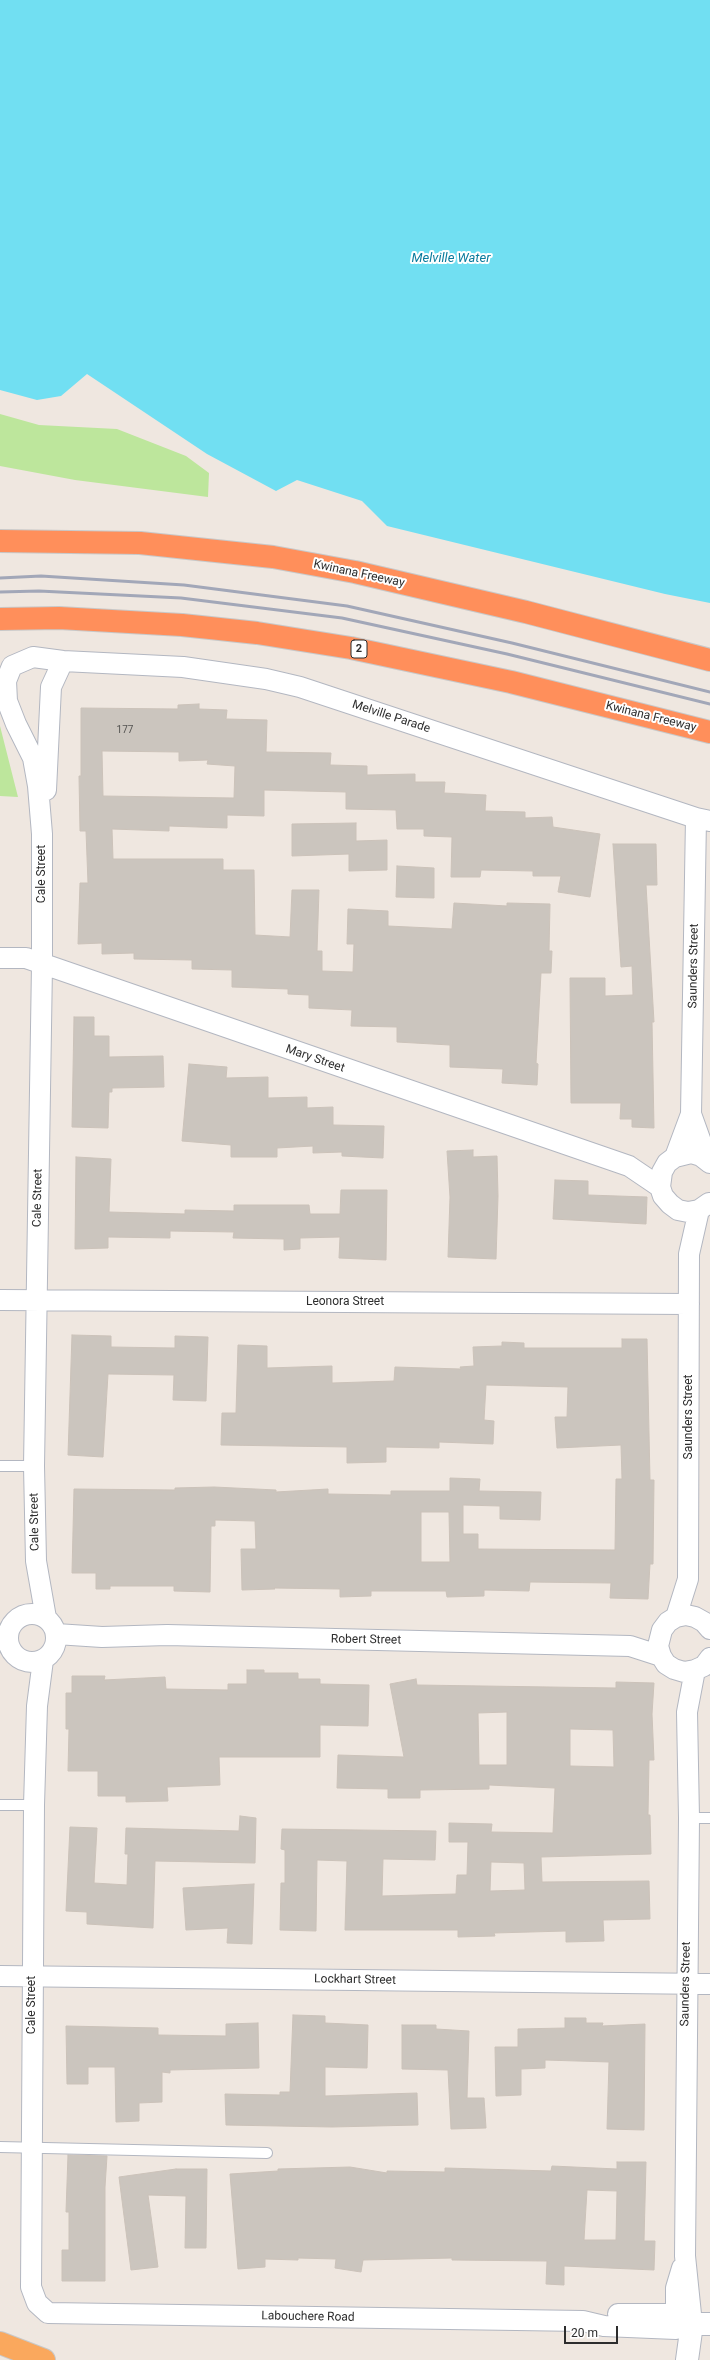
<!DOCTYPE html>
<html>
<head>
<meta charset="utf-8">
<style>
	body { margin:0 }
	#map { position:relative; width:710px; height:2360px; overflow:hidden; background:#efe7e0; font-family:Roboto,sans-serif }
	canvas { display:block }
	.scale { position:absolute; left:564px; top:2326px; width:54px; height:18px; box-sizing:border-box; border:2px solid #2d2d2d; border-top:0; padding-left:5px; font-size:12px; line-height:14px; white-space:nowrap; color:#2d2d2d; -webkit-text-stroke:3px #fff; paint-order:stroke }
</style>
</head>
<body>
<div id="map">
<canvas width="710" height="2360"></canvas>
<div class="scale">20 m</div>
</div>
<script>
const c = document.querySelector('canvas').getContext('2d');
c.lineJoin = 'round';
function fill(path, color) {
  c.fillStyle = color;
  c.fill(path, 'evenodd');
}
function poly(rows) {
  const path = new Path2D();
  for (const r of rows) {
    if (r.length === 3) {
      path.moveTo(r[0] + r[2], r[1]);
      path.arc(r[0], r[1], r[2], 0, 2 * Math.PI);
      continue;
    }
    path.moveTo(r[0], r[1]);
    for (let i = 2; i < r.length; i += 2) path.lineTo(r[i], r[i + 1]);
  }
  return path;
}
function trace(path, color, width, dash) {
  c.strokeStyle = color;
  c.lineWidth = width;
  c.lineCap = dash ? 'butt' : 'round';
  c.setLineDash(dash || []);
  c.stroke(path);
}
function write(font, color, halo, rows, align = 'center') {
  c.font = font + ' Roboto,sans-serif';
  c.lineWidth = 4;
  c.setLineDash([]);
  c.textBaseline = 'middle';
  c.strokeStyle = halo;
  c.fillStyle = color;
  for (const [text, x, y, turn = 0] of rows) {
    c.save();
    c.translate(x, y);
    c.rotate((+turn || 0) * Math.PI / 180);
    c.textAlign = isNaN(turn) ? turn : align;
    if (halo) c.strokeText(text, 0, 0);
    c.fillText(text, 0, 0);
    c.restore();
  }
}
fill(poly([
	[0,414,39,425,117,429,186,456,209,473,208,497,75,480,0,466],
	[0,726,18,797,0,796]
]), '#bde69c');
fill(poly([
	[0,0,710,0,710,603,665,594,387,526,362,501,297,480,276,491,207,454,87,374,61,396,37,400,0,390]
]), '#71dff2');
const building = poly([
	[199,704,199,709,227,710,226,719,267,720,266,752,331,753,330,765,367,766,367,775,415,774,415,782,445,782,444,793,486,795,485,811,525,812,525,818,552,817,553,827,600,834,590,897,558,892,561,876,533,876,533,871,481,870,480,877,451,877,452,837,424,836,424,829,397,829,396,810,346,809,346,792,264,790,264,816,227,815,227,828,169,826,169,831,112,829,113,859,223,859,223,870,254,870,255,935,290,937,292,890,319,890,317,951,322,951,322,971,353,972,354,944,347,944,348,909,388,911,388,926,452,929,454,903,507,906,507,903,550,904,549,951,552,951,551,973,541,973,536,1063,538,1064,537,1085,502,1083,503,1069,450,1067,450,1045,397,1042,397,1027,351,1026,352,1010,309,1008,309,995,288,994,288,989,232,987,232,970,192,969,192,960,134,959,134,953,102,954,102,943,78,944,80,883,88,883,86,831,80,831,79,776,81,776,81,708,178,709,178,705,199,704],
	[102,751,179,752,179,761,208,760,207,764,235,766,234,798,103,796,102,751],
	[356,823,356,841,387,840,387,870,349,871,349,854,292,856,292,824,356,823],
	[613,844,656,844,657,885,646,885,654,1022,652,1022,654,1128,632,1127,632,1119,620,1119,621,1103,571,1103,570,978,605,978,605,996,633,995,632,966,621,967,613,844],
	[397,866,434,868,434,898,396,897,397,866],
	[74,1017,94,1017,94,1036,109,1036,109,1057,163,1056,164,1087,112,1088,112,1092,109,1092,108,1128,72,1127,74,1017],
	[189,1064,227,1067,226,1078,268,1077,268,1098,307,1097,307,1108,333,1107,333,1125,384,1126,383,1158,342,1156,342,1152,313,1153,313,1146,277,1148,277,1157,231,1157,231,1145,182,1141,189,1064],
	[473,1150,473,1157,497,1156,498,1196,496,1259,448,1257,450,1197,447,1151,473,1150],
	[76,1157,111,1159,109,1212,185,1214,185,1210,234,1211,234,1205,309,1205,310,1214,340,1214,341,1190,387,1190,386,1260,339,1258,340,1237,300,1238,300,1249,284,1250,284,1239,233,1238,234,1232,170,1231,170,1238,108,1237,108,1248,75,1249,76,1157],
	[555,1180,588,1181,588,1195,647,1197,646,1224,553,1219,555,1180],
	[72,1335,111,1336,111,1347,175,1348,175,1336,208,1337,206,1401,173,1400,174,1375,108,1374,103,1457,68,1455,72,1335],
	[622,1339,647,1339,650,1480,654,1480,653,1564,650,1564,648,1599,610,1598,611,1583,530,1582,529,1591,484,1590,484,1596,447,1597,446,1591,371,1591,371,1596,340,1597,340,1589,274,1588,275,1589,242,1590,241,1549,256,1549,255,1521,215,1520,215,1526,211,1526,210,1592,174,1591,174,1586,110,1586,110,1589,96,1589,96,1573,72,1573,74,1489,175,1490,175,1488,214,1487,276,1490,276,1492,328,1489,328,1494,391,1495,391,1491,450,1491,450,1478,480,1479,479,1491,541,1492,540,1520,500,1519,500,1506,463,1505,463,1534,478,1534,478,1549,615,1550,616,1479,622,1479,621,1445,557,1448,555,1417,567,1417,568,1387,486,1385,484,1420,494,1421,493,1444,439,1442,439,1448,386,1447,386,1462,347,1463,347,1447,221,1445,222,1413,236,1413,238,1345,267,1346,267,1368,332,1366,332,1383,394,1381,395,1367,461,1369,460,1367,474,1366,473,1347,502,1346,502,1342,524,1343,524,1348,622,1348,622,1339],
	[421,1512,449,1512,450,1562,421,1562,421,1512],
	[247,1670,264,1670,264,1673,298,1673,298,1679,320,1679,320,1684,369,1685,368,1726,320,1725,320,1757,219,1757,220,1785,167,1787,168,1801,126,1802,126,1796,98,1796,98,1771,68,1771,69,1729,66,1729,66,1693,72,1693,72,1676,105,1676,104,1680,165,1677,166,1689,228,1690,228,1684,247,1684,247,1670],
	[416,1679,417,1685,616,1688,616,1682,654,1683,652,1714,654,1760,649,1760,648,1815,650,1815,651,1854,541,1857,542,1882,649,1881,650,1919,603,1920,604,1941,566,1942,566,1931,494,1933,495,1936,458,1937,458,1930,345,1930,347,1861,317,1860,316,1931,280,1930,281,1883,285,1883,285,1850,281,1849,282,1829,436,1831,435,1860,383,1859,382,1896,456,1894,457,1875,467,1875,468,1842,449,1842,449,1823,492,1824,491,1832,553,1833,555,1788,489,1785,489,1789,420,1790,420,1798,388,1798,388,1789,337,1788,338,1755,404,1757,390,1684,416,1679],
	[507,1712,507,1765,479,1765,478,1713,507,1712],
	[570,1729,613,1730,614,1767,570,1766,570,1729],
	[491,1862,524,1863,525,1890,490,1891,491,1862],
	[240,1816,256,1818,255,1863,155,1861,153,1928,87,1924,87,1912,66,1911,70,1827,97,1828,94,1883,127,1885,128,1854,125,1854,126,1828,239,1831,240,1816],
	[254,1884,252,1944,227,1943,228,1928,186,1930,183,1888,254,1884],
	[293,2015,325,2016,325,2023,368,2025,367,2068,325,2067,325,2096,417,2093,418,2125,332,2127,226,2125,225,2094,280,2095,280,2092,290,2092,293,2015],
	[565,2018,586,2018,586,2023,603,2023,602,2026,645,2024,644,2130,607,2129,609,2062,545,2060,545,2068,521,2069,521,2095,496,2096,495,2047,518,2047,518,2029,565,2028,565,2018],
	[258,2023,259,2068,170,2070,170,2073,162,2072,162,2102,139,2103,139,2121,116,2122,115,2067,88,2067,88,2084,67,2084,66,2026,158,2028,158,2035,226,2036,226,2024,258,2023],
	[402,2025,436,2025,436,2029,469,2031,467,2098,484,2098,486,2128,451,2129,448,2070,402,2069,402,2025],
	[68,2155,107,2156,105,2187,105,2281,62,2281,62,2250,69,2250,69,2212,66,2212,68,2155],
	[617,2162,646,2162,644,2241,655,2241,654,2270,564,2266,564,2285,546,2284,547,2261,452,2260,452,2258,363,2260,361,2272,335,2268,336,2259,298,2258,298,2260,265,2259,265,2267,238,2269,230,2174,278,2171,278,2169,350,2167,387,2173,387,2171,445,2172,445,2168,551,2171,552,2166,617,2169,617,2162],
	[587,2190,617,2191,616,2240,584,2240,587,2190],
	[176,2169,207,2169,206,2248,185,2248,186,2196,148,2195,158,2267,131,2270,119,2177,176,2169]
]);
fill(building, '#cbc5be');
trace(building, '#cbc2b9', 1);
const service = poly([
	[0,1466,34,1466],
	[0,1805,34,1805],
	[689,1818,710,1818],
	[0,2147,267,2153]
]);
const minor = poly([
	[46,790,51,687,63,661],
	[696,818,691,1114,708,1161],
	[0,958,26,958,629,1166,660,1187],
	[675,1157,691,1114],
	[709,1203,699,1210,688,1212,678,1210,670,1204,663,1196,660,1187,662,1172,667,1163,675,1157,691,1153,701,1156,710,1163],
	[0,1300,689,1304],
	[32,1638,24],
	[676,1617,688,1579,689,1254,699,1210],
	[46,1618,36,1561,34,1466,42,965,42,834,38,786,33,758,16,724,7,701,6,681,12,666,33,657,63,661,183,667,266,679,300,687,696,818,710,821],
	[710,1629,704,1622,695,1617,686,1615,676,1617,668,1622,662,1630,658,1646,661,1656,666,1664,674,1669,684,1672,695,1670,704,1666,710,1658],
	[56,1634,102,1637,167,1635,630,1646,661,1656],
	[43,1660,37,1706,34,1805,31,2287,37,2303,48,2313,583,2321,604,2326,676,2329,692,2324],
	[0,1976,710,1984],
	[618,2314,676,2314,692,2324],
	[692,2324,685,2256,689,1818,687,1712,695,1670],
	[676,2327,676,2288,682,2268]
]);
const tertiary = poly([
	[687,2360,692,2324,710,2324]
]);
const trunk = poly([
	[0,2343,44,2360]
]);
const motorway = poly([
	[0,541,140,543,273,557,355,572,526,612,710,660],
	[0,619,59,618,182,625,257,633,351,648,511,682,710,732]
]);
trace(service, '#b3b7c1', 12);
trace(minor, '#b3b7c1', 22);
trace(tertiary, '#b3b7c1', 24);
trace(trunk, '#c8c8c8', 24);
trace(motorway, '#c8c8c8', 24);
trace(service, '#fff', 10);
trace(minor, '#fff', 20);
trace(tertiary, '#fff', 22);
trace(trunk, '#faa85d', 22);
trace(motorway, '#ff8f5b', 22);
trace(poly([
	[0,578,41,576,184,585,347,606,512,643,710,692],
	[0,592,39,591,181,598,342,618,507,654,710,704]
]), '#a2a7b8', 3);
write('10px', '#545351', null, [
	["177",125,730]
]);
for (const [x, y, w] of [
	[359,649,16]
]) {
  const box = new Path2D();
  box.roundRect(x - w / 2, y - 9, w, 18, 3);
  c.fillStyle = '#fff';
  c.fill(box);
  trace(box, '#2d2d2d', 1);
}
write('bold 11px', '#2d2d2d', null, [
	["2",359,649]
]);
write('12px', '#2d2d2d', '#fff', [
	["Kwinana Freeway",359,574,12],
	["Melville Parade",391,717,18],
	["Kwinana Freeway",651,717,14],
	["Cale Street",42,874,-90],
	["Saunders Street",694,966,-89],
	["Mary Street",315,1059,19],
	["Cale Street",38,1198,-89],
	["Leonora Street",345,1302],
	["Saunders Street",689,1417,-90],
	["Cale Street",35,1522,-91],
	["Robert Street",366,1640,1],
	["Lockhart Street",355,1980,1],
	["Saunders Street",686,1984,-89],
	["Cale Street",32,2005,-90],
	["Labouchere Road",308,2317,1]
]);
write('italic 13px', '#0a7b9d', '#fff', [
	["Melville Water",451,259]
]);
</script>
</body>
</html>
